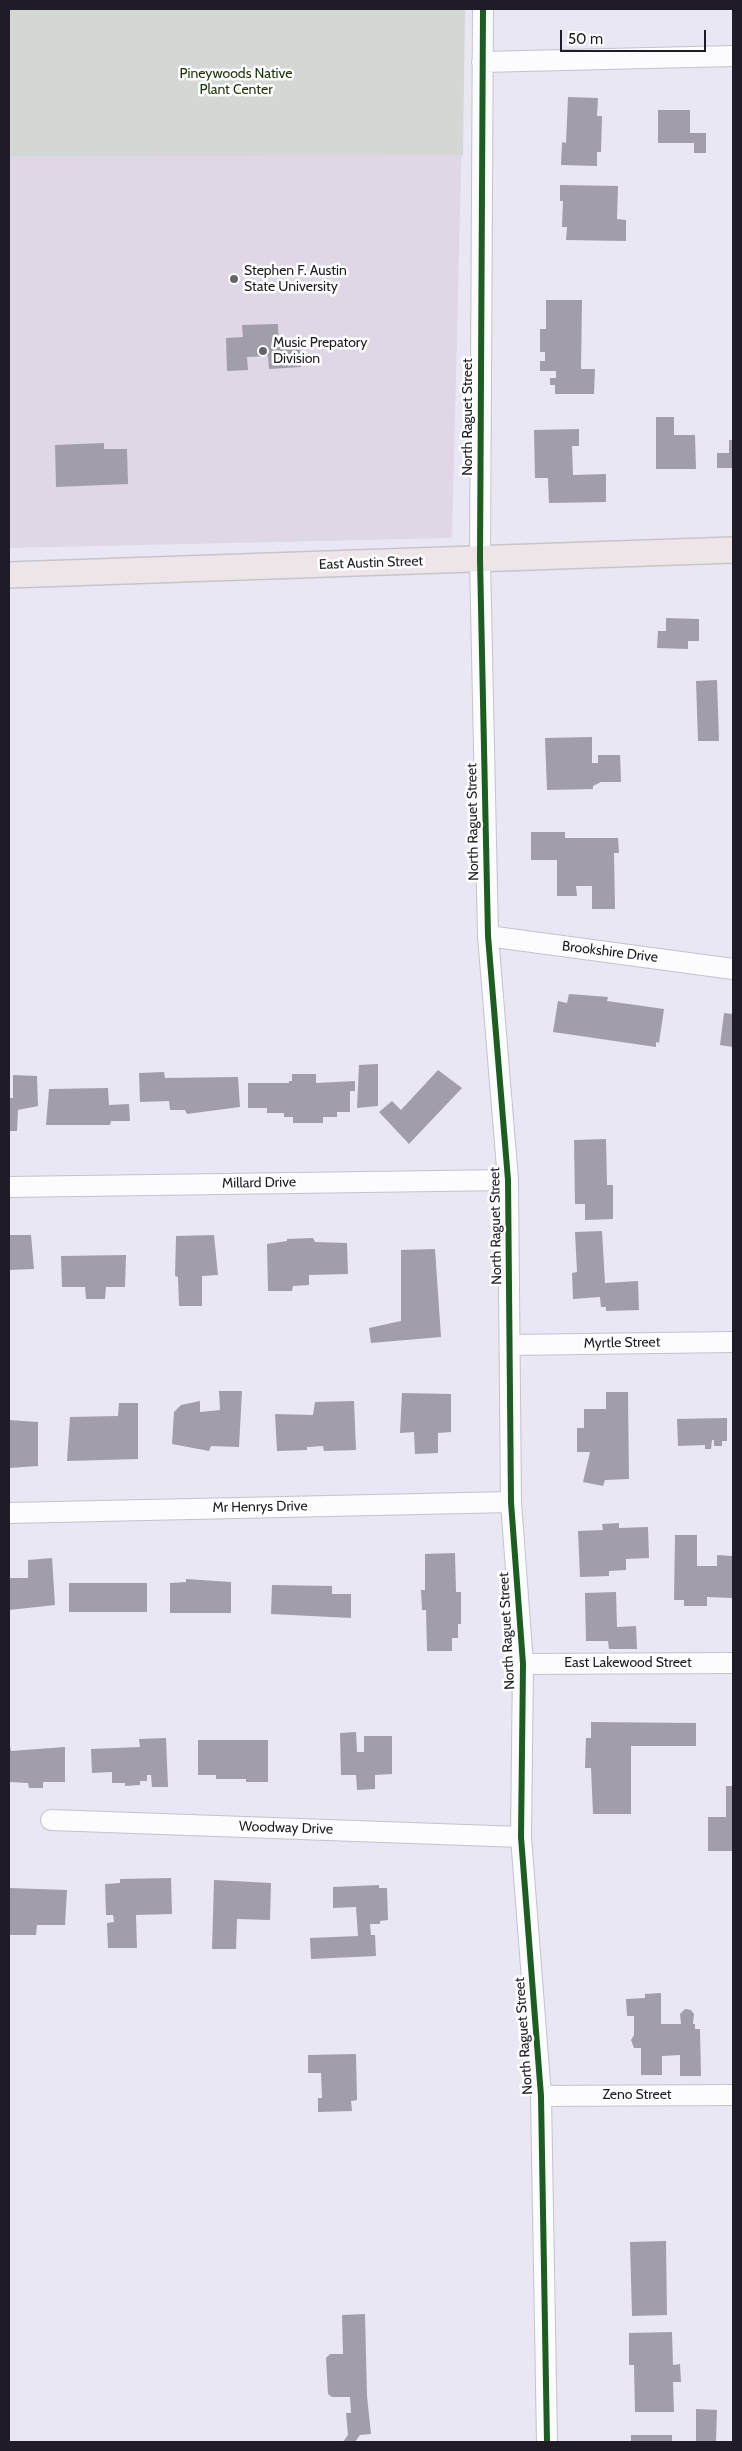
<!DOCTYPE html>
<html>
<head>
<meta charset="utf-8">
<style>
	body { margin:0 }
	#map { position:relative; width:742px; height:2451px; overflow:hidden; background:#eae7f5; font-family:Cabin,sans-serif }
	canvas { display:block }
	.frame { position:absolute; inset:0; border:10px solid #1f1c27; pointer-events:none }
	.scale { position:absolute; left:560px; top:30px; width:146px; height:22px; box-sizing:border-box; border:2px solid #1f1c27; border-top:0; padding-left:6px; font-size:15px; line-height:18px; white-space:nowrap; color:#1f1c27; -webkit-text-stroke:4px #fff; paint-order:stroke }
</style>
</head>
<body>
<div id="map">
<canvas width="742" height="2451"></canvas>
<div class="frame"></div>
<div class="scale">50 m</div>
</div>
<script>
const c = document.querySelector('canvas').getContext('2d');
c.lineJoin = 'round';
function fill(path, color) {
  c.fillStyle = color;
  c.fill(path, 'evenodd');
}
function poly(rows) {
  const path = new Path2D();
  for (const r of rows) {
    path.moveTo(r[0], r[1]);
    for (let i = 2; i < r.length; i += 2) path.lineTo(r[i], r[i + 1]);
  }
  return path;
}
function trace(path, color, width, dash) {
  c.strokeStyle = color;
  c.lineWidth = width;
  c.lineCap = dash ? 'butt' : 'round';
  c.setLineDash(dash || []);
  c.stroke(path);
}
function write(font, color, halo, rows, align = 'center') {
  c.font = font + ' Cabin,sans-serif';
  c.lineWidth = 5;
  c.setLineDash([]);
  c.textBaseline = 'middle';
  c.strokeStyle = halo;
  c.fillStyle = color;
  for (const [text, x, y, turn = 0] of rows) {
    c.save();
    c.translate(x, y);
    c.rotate((+turn || 0) * Math.PI / 180);
    c.textAlign = isNaN(turn) ? turn : align;
    if (halo) c.strokeText(text, 0, 0);
    c.fillText(text, 0, 0);
    c.restore();
  }
}
fill(poly([
	[9,9,465,9,452,538,9,548]
]), '#dfd6e6');
fill(poly([
	[9,9,465,9,463,155,9,156]
]), '#d3d8d5');
fill(poly([
	[568,97,598,98,597,116,602,116,601,152,597,152,597,166,561,165,562,142,566,143],
	[658,110,690,110,690,133,706,133,706,153,694,153,694,143,658,143],
	[560,185,618,186,617,219,626,220,626,241,566,240,567,227,562,227,563,201,560,201],
	[546,300,582,300,581,369,595,369,594,394,555,394,555,385,550,385,550,378,556,378,556,371,540,371,540,361,545,361,545,352,540,352,540,329,546,329],
	[278,324,279,347,300,346,301,367,269,369,268,356,247,357,248,370,227,371,226,338,243,337,242,325],
	[656,417,674,417,674,435,695,435,696,469,656,469],
	[579,429,579,446,572,446,573,475,606,474,606,502,549,503,548,478,535,478,534,430],
	[729,440,733,440,733,468,717,468,717,453,729,453],
	[104,443,104,449,127,449,128,484,56,487,55,445],
	[666,618,699,619,699,641,688,641,688,649,657,648,658,631,666,631],
	[717,680,719,741,698,741,696,681],
	[592,737,592,763,598,763,598,755,620,755,621,782,601,782,593,786,593,789,547,790,545,738],
	[531,832,565,832,565,838,618,838,619,853,614,853,615,909,592,909,592,886,576,886,577,896,557,896,557,860,531,860],
	[569,994,608,997,607,1001,664,1009,659,1043,656,1042,656,1047,553,1032,558,1001,567,1003],
	[724,1013,733,1014,733,1047,720,1045],
	[378,1064,378,1106,357,1108,359,1065],
	[438,1070,462,1088,409,1144,379,1112,392,1101,401,1110],
	[164,1072,165,1078,238,1077,240,1107,187,1114,185,1110,170,1110,169,1101,140,1102,139,1073],
	[292,1074,316,1074,316,1083,355,1081,355,1091,350,1091,350,1112,337,1112,337,1117,323,1117,323,1123,293,1123,293,1117,284,1117,284,1113,267,1113,267,1108,248,1108,248,1083,289,1083,289,1081,292,1081],
	[13,1075,37,1076,38,1106,18,1110,17,1131,9,1131,9,1098,13,1098],
	[108,1088,109,1105,129,1104,130,1121,111,1121,110,1125,46,1125,49,1089],
	[606,1139,607,1185,613,1185,613,1219,585,1220,585,1204,575,1204,574,1140],
	[602,1231,605,1283,638,1281,639,1310,606,1311,606,1307,601,1307,600,1297,573,1299,572,1273,577,1272,575,1232],
	[9,1235,31,1235,34,1269,9,1270],
	[214,1235,218,1275,202,1276,202,1306,179,1306,178,1277,175,1276,176,1236],
	[313,1238,315,1242,347,1243,348,1274,309,1275,309,1285,293,1286,292,1291,268,1291,267,1244,287,1241,287,1239],
	[435,1249,441,1337,371,1343,369,1328,401,1321,401,1250],
	[126,1255,125,1287,106,1287,105,1299,86,1299,85,1287,62,1287,61,1256],
	[219,1391,242,1391,239,1447,211,1446,209,1451,172,1444,174,1412,181,1405,200,1401,200,1412,220,1410],
	[606,1392,628,1392,629,1479,605,1480,603,1486,583,1482,590,1452,577,1452,577,1428,584,1428,584,1409,606,1409],
	[402,1393,451,1394,451,1432,438,1433,438,1453,415,1454,414,1432,400,1433],
	[354,1401,356,1450,324,1451,323,1446,307,1447,307,1450,277,1451,275,1414,313,1415,315,1402],
	[119,1403,138,1403,138,1459,67,1461,70,1417,118,1416],
	[727,1418,727,1441,722,1441,722,1446,714,1446,714,1440,712,1440,711,1449,705,1449,705,1445,678,1446,677,1419],
	[9,1420,38,1422,38,1466,9,1468],
	[619,1523,619,1528,648,1527,649,1558,626,1559,626,1570,609,1571,609,1576,580,1577,578,1531,603,1530,602,1524],
	[675,1535,697,1535,697,1566,717,1566,717,1555,732,1556,732,1598,707,1597,707,1606,684,1606,684,1600,674,1600],
	[455,1553,456,1592,461,1592,461,1624,458,1624,458,1638,452,1638,452,1651,427,1651,426,1610,422,1610,421,1590,425,1590,425,1554],
	[52,1558,55,1605,9,1610,9,1578,28,1578,28,1560],
	[186,1579,231,1582,231,1613,170,1613,170,1583,186,1582],
	[69,1583,147,1583,147,1612,69,1612],
	[272,1585,332,1586,332,1594,351,1594,351,1618,271,1614],
	[616,1592,617,1627,636,1626,637,1649,609,1649,608,1641,586,1641,585,1593],
	[591,1722,696,1723,696,1746,631,1746,631,1814,593,1814,591,1768,585,1768,586,1738,591,1738],
	[356,1732,357,1752,364,1752,364,1736,392,1736,392,1774,375,1775,375,1789,357,1790,356,1775,341,1775,340,1733],
	[166,1738,168,1787,152,1787,151,1775,147,1775,147,1781,140,1781,140,1785,125,1786,125,1783,112,1783,112,1772,92,1773,91,1749,140,1747,139,1739],
	[198,1740,268,1740,268,1782,246,1782,246,1779,216,1779,216,1775,198,1775],
	[9,1742,11,1751,65,1747,65,1782,43,1782,43,1788,29,1788,28,1783,9,1782],
	[726,1786,733,1786,733,1851,708,1851,708,1817,726,1817],
	[171,1878,172,1914,136,1915,137,1948,108,1948,107,1923,114,1922,113,1915,106,1915,105,1884,120,1883,120,1879],
	[214,1880,271,1883,270,1920,237,1919,236,1949,212,1949],
	[379,1885,379,1888,387,1888,388,1920,380,1921,380,1924,370,1924,371,1935,375,1935,376,1956,311,1959,310,1938,358,1936,356,1907,333,1908,333,1887],
	[9,1888,67,1890,65,1925,37,1925,36,1935,9,1935],
	[661,1993,661,2024,681,2024,680,2014,685,2009,691,2010,694,2014,693,2024,695,2024,695,2029,700,2029,701,2076,680,2076,680,2055,662,2056,662,2075,641,2075,641,2048,634,2048,631,2040,634,2035,634,2016,627,2016,626,1999,645,1998,645,1994],
	[356,2054,357,2100,351,2101,352,2111,318,2112,318,2098,322,2098,321,2073,308,2073,308,2055],
	[666,2241,667,2315,632,2316,630,2242],
	[365,2314,367,2396,371,2434,360,2435,355,2442,343,2442,348,2435,346,2413,351,2413,350,2397,332,2397,328,2394,326,2358,330,2354,343,2354,342,2315],
	[672,2332,673,2365,680,2364,681,2382,673,2382,674,2412,635,2412,634,2365,629,2365,629,2333],
	[696,2409,717,2410,716,2442,696,2442],
	[631,2435,672,2435,672,2442,631,2442]
]), '#a19eaa');
const minor = poly([
	[483,9,480,559,488,936,508,1180,511,1502,523,1664,521,1837,541,2096,547,2442],
	[482,62,733,56],
	[488,936,733,969],
	[9,1187,508,1180],
	[510,1345,733,1342],
	[9,1513,511,1502],
	[523,1664,733,1663],
	[51,1820,521,1837],
	[541,2096,733,2095]
]);
const major = poly([
	[9,575,733,550]
]);
trace(minor, '#c4c2cd', 22);
trace(major, '#c7c4cc', 28);
trace(minor, '#fcfbfe', 20);
trace(major, '#ede5e8', 25);
trace(poly([
	[483,9,480,559,488,936,508,1180,511,1502,523,1664,521,1837,541,2096,547,2442]
]), '#1b5e20', 6);
for (const [x, y, r, color] of [
	[234,279,5,"#66636f"],
	[263,351,5,"#66636f"]
]) {
  const dot = new Path2D();
  dot.arc(x, y, r, 0, 2 * Math.PI);
  c.fillStyle = color;
  c.fill(dot);
  trace(dot, '#fff', 2);
}
write('14px', '#20360b', '#fff', [
	["Pineywoods Native",236,74],
	["Plant Center",236,90]
]);
write('14px', '#1f1c27', '#fff', [
	["Stephen F. Austin",244,271],
	["State University",244,287],
	["Music Prepatory",273,343],
	["Division",273,359]
], 'left');
write('14px', '#1f1c27', '#fff', [
	["North Raguet Street",468,417,-90],
	["East Austin Street",371,563,-2],
	["North Raguet Street",473,822,-91],
	["Brookshire Drive",610,952,7],
	["Millard Drive",259,1183,-1],
	["North Raguet Street",496,1226,-91],
	["Myrtle Street",622,1343,-1],
	["Mr Henrys Drive",260,1507,-1],
	["North Raguet Street",507,1631,-93],
	["East Lakewood Street",628,1663],
	["Woodway Drive",286,1828,2],
	["North Raguet Street",524,2036,-94],
	["Zeno Street",637,2095]
]);
</script>
</body>
</html>
